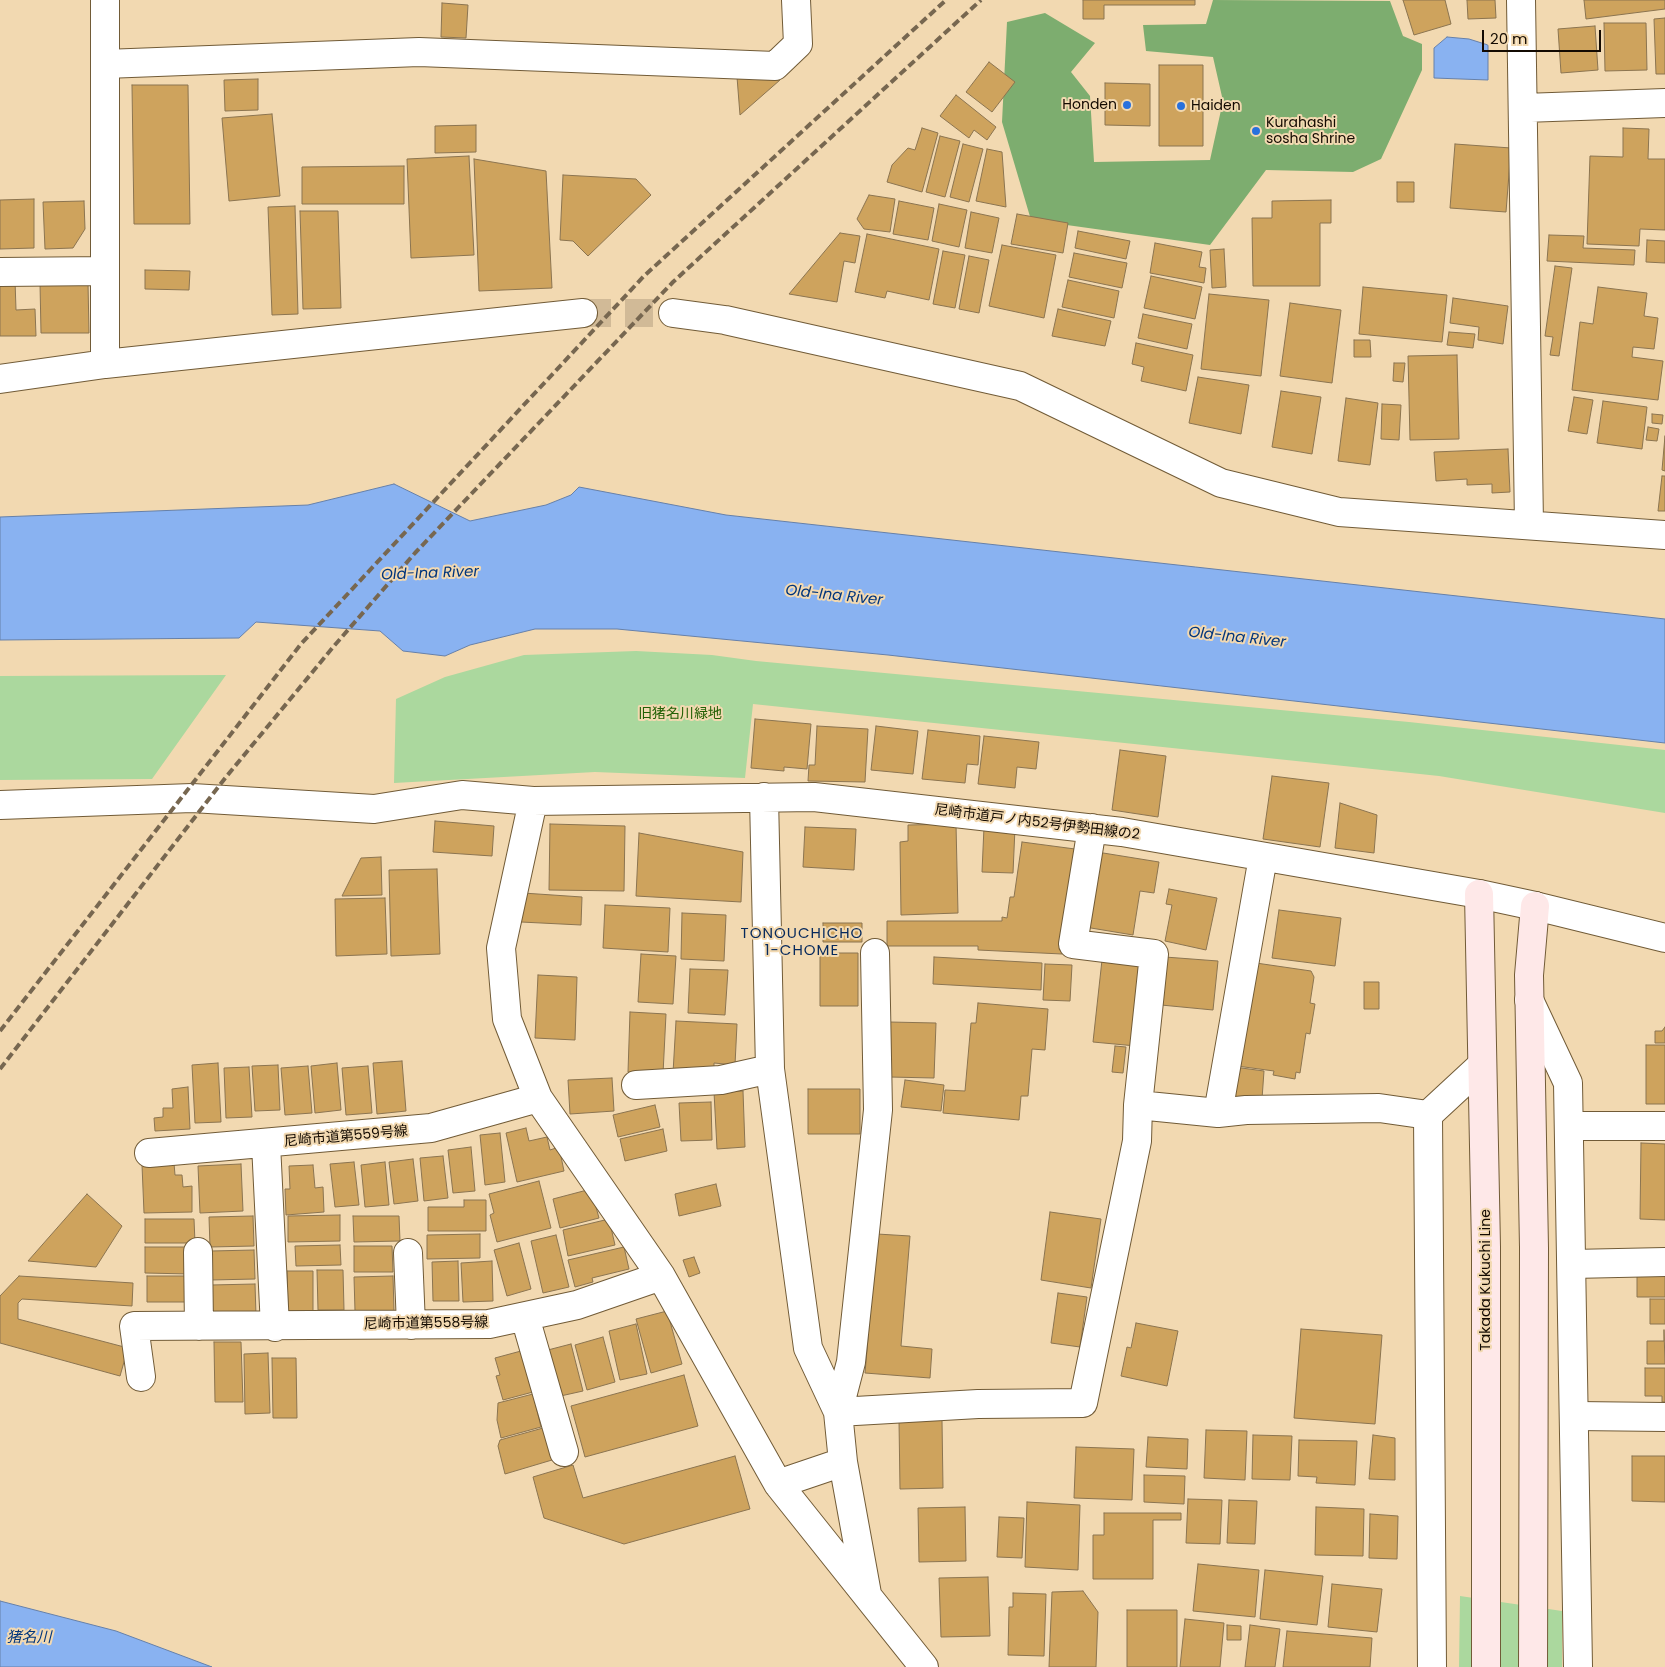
<!DOCTYPE html>
<html>
<head>
<meta charset="utf-8">
<style>
	body { margin:0 }
	#map { position:relative; width:1665px; height:1667px; overflow:hidden; background:#f2d9b1; font-family:Poppins,sans-serif }
	canvas { display:block }
	.scale { position:absolute; left:1482px; top:30px; width:119px; height:22px; box-sizing:border-box; border:2px solid #130a01; border-top:0; padding-left:6px; font-size:15px; line-height:18px; white-space:nowrap; color:#130a01; -webkit-text-stroke:4px #f2d9b1; paint-order:stroke }
</style>
</head>
<body>
<div id="map">
<canvas width="1665" height="1667"></canvas>
<div class="scale">20 m</div>
</div>
<script>
const c = document.querySelector('canvas').getContext('2d');
c.lineJoin = 'round';
function fill(path, color) {
  c.fillStyle = color;
  c.fill(path, 'evenodd');
}
function poly(rows) {
  const path = new Path2D();
  for (const r of rows) {
    path.moveTo(r[0], r[1]);
    for (let i = 2; i < r.length; i += 2) path.lineTo(r[i], r[i + 1]);
  }
  return path;
}
function trace(path, color, width, dash) {
  c.strokeStyle = color;
  c.lineWidth = width;
  c.lineCap = dash ? 'butt' : 'round';
  c.setLineDash(dash || []);
  c.stroke(path);
}
function write(font, color, halo, rows, align = 'center') {
  c.font = font + ' Poppins,"Noto Sans JP",sans-serif';
  c.lineWidth = 4;
  c.setLineDash([]);
  c.textBaseline = 'middle';
  c.strokeStyle = halo;
  c.fillStyle = color;
  for (const [text, x, y, turn = 0] of rows) {
    c.save();
    c.translate(x, y);
    c.rotate((+turn || 0) * Math.PI / 180);
    c.textAlign = isNaN(turn) ? turn : align;
    if (halo) c.strokeText(text, 0, 0);
    c.fillText(text, 0, 0);
    c.restore();
  }
}
fill(poly([
	[636,651,712,655,756,661,1409,722,1665,750,1665,813,1439,776,753,704,745,778,595,772,394,783,396,699,445,677,524,655],
	[226,675,152,779,0,780,0,676],
	[1460,1596,1562,1611,1562,1667,1459,1667]
]), '#abd89e');
fill(poly([
	[1213,0,1390,1,1403,36,1422,44,1422,70,1381,159,1353,172,1266,170,1210,245,1031,220,1002,122,1007,22,1045,13,1095,43,1071,72,1090,96,1094,162,1210,160,1223,101,1213,57,1146,51,1143,25,1206,24]
]), '#7dad6f');
const water = poly([
	[1447,37,1469,39,1488,45,1488,80,1434,78,1434,48,1447,37],
	[394,484,470,521,546,505,571,495,579,487,726,515,1665,619,1665,743,888,655,617,629,535,629,470,645,445,656,403,651,380,631,256,622,239,638,0,640,0,517,308,505,394,484],
	[0,1601,116,1631,212,1667,0,1667,0,1601]
]);
fill(water, '#89b2f1');
trace(water, '#6680a9', 1);
const building = poly([
	[1083,0,1195,0,1195,5,1104,5,1104,19,1083,19,1083,0],
	[1403,0,1445,0,1451,24,1414,35,1403,0],
	[1467,0,1495,0,1496,18,1468,19,1467,0],
	[1584,0,1665,0,1665,9,1586,19,1584,0],
	[442,3,468,5,466,38,441,37,442,3],
	[1665,18,1665,74,1656,74,1654,19,1665,18],
	[1604,23,1646,23,1647,70,1605,71,1604,23],
	[1595,26,1598,70,1561,73,1558,29,1595,26],
	[989,62,1015,82,992,112,966,92,989,62],
	[1159,65,1203,65,1203,146,1159,146,1159,65],
	[737,77,780,80,740,115,737,77],
	[258,79,258,110,225,111,224,80,258,79],
	[1105,83,1150,84,1150,126,1105,125,1105,83],
	[132,85,188,85,190,224,134,224,132,85],
	[956,95,996,127,987,140,974,130,969,138,940,116,956,95],
	[272,114,280,196,229,201,222,118,272,114],
	[476,125,476,152,435,153,435,126,476,125],
	[922,128,938,133,922,192,887,182,892,165,908,148,915,150,922,128],
	[1623,128,1649,129,1648,159,1665,159,1665,230,1640,229,1639,246,1587,244,1590,156,1623,157,1623,128],
	[940,136,960,141,945,197,926,192,940,136],
	[963,144,983,149,969,202,950,197,963,144],
	[1455,144,1511,148,1506,212,1450,208,1455,144],
	[987,149,1002,152,1006,207,976,201,987,149],
	[469,156,474,255,411,258,407,159,469,156],
	[474,159,546,171,552,288,479,291,474,159],
	[404,166,404,204,302,204,302,167,404,166],
	[563,175,636,179,651,195,588,256,573,241,560,240,563,175],
	[1397,182,1414,182,1414,202,1397,202,1397,182],
	[869,195,895,199,890,232,864,229,857,219,869,195],
	[34,199,34,248,0,249,0,200,34,199],
	[1331,200,1331,223,1320,223,1320,286,1253,286,1252,218,1272,218,1272,201,1331,200],
	[84,201,85,229,73,248,45,249,43,202,84,201],
	[899,201,934,208,928,240,893,234,899,201],
	[939,204,967,210,959,247,932,241,939,204],
	[295,206,298,314,272,315,268,207,295,206],
	[300,211,338,211,341,308,303,309,300,211],
	[971,212,999,218,992,253,965,248,971,212],
	[1017,214,1068,223,1063,253,1011,244,1017,214],
	[1078,231,1130,241,1126,259,1075,248,1078,231],
	[840,233,860,236,855,263,844,261,837,302,789,294,840,233],
	[867,234,939,249,929,300,887,291,885,298,855,292,867,234],
	[1549,235,1584,236,1583,248,1635,250,1634,265,1547,261,1549,235],
	[1647,240,1665,241,1665,263,1646,262,1647,240],
	[1155,243,1202,252,1199,267,1206,268,1204,283,1150,273,1155,243],
	[1002,245,1056,255,1044,318,989,306,1002,245],
	[1224,249,1226,287,1212,288,1210,250,1224,249],
	[943,251,965,255,955,308,933,304,943,251],
	[1074,253,1127,263,1122,288,1069,277,1074,253],
	[969,256,989,260,979,313,959,309,969,256],
	[1555,266,1572,268,1559,356,1550,355,1553,337,1545,336,1555,266],
	[145,270,190,271,189,290,145,289,145,270],
	[1151,276,1202,287,1195,319,1144,308,1151,276],
	[0,280,15,280,16,310,35,309,36,336,0,336,0,280],
	[1068,280,1119,291,1114,318,1062,307,1068,280],
	[40,283,88,283,89,333,41,333,40,283],
	[1363,287,1447,295,1442,342,1359,334,1363,287],
	[1598,287,1647,293,1644,316,1658,318,1654,349,1633,347,1632,357,1663,361,1658,400,1572,390,1580,322,1593,324,1598,287],
	[1209,294,1269,300,1261,376,1201,369,1209,294],
	[1453,298,1508,306,1503,344,1478,340,1479,327,1450,323,1453,298],
	[1290,303,1341,310,1332,383,1280,376,1290,303],
	[1058,309,1111,321,1105,346,1052,336,1058,309],
	[1143,314,1192,324,1187,349,1138,338,1143,314],
	[1449,332,1475,334,1473,348,1447,345,1449,332],
	[1354,340,1370,340,1371,357,1354,357,1354,340],
	[1136,343,1193,355,1186,391,1141,381,1144,367,1132,364,1136,343],
	[1457,355,1459,439,1410,440,1408,356,1457,355],
	[1394,363,1405,363,1403,382,1393,381,1394,363],
	[1198,377,1249,385,1241,434,1189,423,1198,377],
	[1281,391,1321,397,1312,454,1272,447,1281,391],
	[1574,397,1593,400,1587,434,1568,431,1574,397],
	[1346,398,1378,403,1370,465,1338,461,1346,398],
	[1603,401,1647,407,1642,449,1597,443,1603,401],
	[1382,404,1401,405,1399,440,1381,439,1382,404],
	[1652,414,1663,415,1662,424,1652,423,1652,414],
	[1648,427,1659,429,1657,441,1646,440,1648,427],
	[1665,436,1665,471,1662,470,1665,436],
	[1508,449,1510,492,1492,493,1492,484,1467,485,1467,479,1436,481,1434,452,1508,449],
	[1662,476,1665,476,1665,511,1658,511,1662,476],
	[755,719,811,724,807,769,784,767,784,771,751,768,755,719],
	[817,726,868,729,865,782,808,781,809,765,815,765,817,726],
	[876,726,918,731,913,774,871,770,876,726],
	[928,730,980,736,978,765,967,764,965,783,922,779,928,730],
	[984,736,1039,742,1036,769,1017,767,1015,788,978,784,984,736],
	[1120,750,1166,756,1158,817,1112,810,1120,750],
	[1272,776,1329,783,1320,847,1263,839,1272,776],
	[1340,803,1377,815,1374,853,1335,848,1340,803],
	[435,821,494,826,492,856,433,852,435,821],
	[550,824,625,826,624,891,549,890,550,824],
	[956,824,958,913,901,915,900,842,908,841,908,825,956,824],
	[805,827,856,829,854,870,803,867,805,827],
	[984,827,1015,828,1013,873,982,872,984,827],
	[639,833,743,852,741,902,636,896,639,833],
	[1022,842,1075,849,1062,954,978,950,978,946,887,946,887,921,1002,921,1002,917,1007,918,1010,897,1014,897,1022,842],
	[1097,852,1159,862,1154,893,1140,891,1133,935,1085,927,1097,852],
	[381,857,382,895,342,896,361,858,381,857],
	[437,869,440,954,391,956,389,870,437,869],
	[1169,889,1217,898,1206,950,1165,941,1172,905,1166,904,1169,889],
	[523,893,582,897,581,925,521,922,523,893],
	[385,898,387,954,336,956,335,899,385,898],
	[605,905,670,908,668,952,603,948,605,905],
	[1279,910,1341,918,1335,966,1272,958,1279,910],
	[682,913,726,915,724,961,681,959,682,913],
	[823,923,862,923,862,942,823,942,823,923],
	[1103,951,1146,956,1136,1046,1093,1042,1103,951],
	[820,953,858,953,858,1006,820,1006,820,953],
	[641,954,676,956,673,1004,638,1002,641,954],
	[934,957,1042,963,1041,990,933,984,934,957],
	[1165,957,1218,961,1213,1010,1161,1005,1165,957],
	[1256,963,1311,971,1314,977,1310,1003,1315,1004,1310,1034,1306,1033,1300,1073,1296,1072,1295,1079,1273,1075,1274,1071,1237,1066,1256,963],
	[1045,964,1072,965,1070,1001,1043,1000,1045,964],
	[690,969,728,970,725,1015,688,1013,690,969],
	[538,975,577,977,575,1040,535,1038,538,975],
	[1364,982,1379,982,1379,1009,1364,1009,1364,982],
	[978,1003,1048,1009,1045,1050,1032,1049,1028,1096,1021,1096,1019,1120,943,1113,945,1090,965,1091,971,1023,976,1023,978,1003],
	[630,1012,666,1014,663,1074,628,1072,630,1012],
	[676,1021,737,1024,735,1065,714,1063,714,1075,673,1073,676,1021],
	[889,1022,936,1023,934,1078,889,1077,889,1022],
	[1665,1027,1665,1043,1655,1043,1655,1031,1662,1031,1665,1027],
	[1646,1045,1665,1045,1665,1104,1646,1104,1646,1045],
	[1115,1046,1126,1047,1123,1073,1112,1072,1115,1046],
	[402,1061,406,1111,377,1114,373,1063,402,1061],
	[218,1063,221,1122,195,1123,192,1065,218,1063],
	[337,1063,341,1110,315,1113,311,1066,337,1063],
	[278,1065,280,1110,255,1111,252,1066,278,1065],
	[308,1066,312,1113,285,1115,281,1068,308,1066],
	[368,1066,372,1113,346,1115,342,1068,368,1066],
	[249,1067,252,1117,226,1118,224,1068,249,1067],
	[1234,1067,1264,1071,1262,1099,1231,1096,1234,1067],
	[612,1078,614,1111,570,1114,568,1080,612,1078],
	[905,1080,944,1085,941,1111,901,1107,905,1080],
	[188,1087,190,1129,155,1131,154,1118,163,1117,163,1108,173,1108,172,1089,188,1087],
	[808,1089,860,1089,860,1134,808,1134,808,1089],
	[743,1091,745,1147,717,1149,714,1092,743,1091],
	[711,1102,712,1140,681,1141,679,1103,711,1102],
	[655,1105,660,1127,618,1137,613,1115,655,1105],
	[526,1128,529,1141,547,1137,550,1150,559,1147,564,1171,517,1182,506,1133,526,1128],
	[663,1129,667,1151,625,1161,620,1139,663,1129],
	[500,1133,505,1182,485,1185,480,1135,500,1133],
	[1641,1143,1665,1144,1665,1220,1640,1219,1641,1143],
	[471,1147,475,1191,453,1193,448,1150,471,1147],
	[443,1156,448,1198,424,1201,420,1158,443,1156],
	[413,1159,418,1201,394,1204,389,1162,413,1159],
	[354,1162,359,1205,335,1207,330,1164,354,1162],
	[385,1162,389,1205,365,1207,361,1165,385,1162],
	[174,1163,175,1175,182,1175,183,1187,192,1186,192,1212,144,1213,142,1165,174,1163],
	[241,1164,243,1211,200,1213,198,1166,241,1164],
	[313,1165,315,1188,323,1187,324,1212,286,1215,285,1189,290,1189,289,1166,313,1165],
	[539,1181,551,1228,497,1242,490,1215,494,1213,489,1194,539,1181],
	[716,1184,721,1206,679,1216,675,1194,716,1184],
	[591,1189,599,1218,560,1228,553,1199,591,1189],
	[87,1194,122,1226,96,1267,28,1261,87,1194],
	[464,1200,486,1200,486,1231,428,1231,428,1207,464,1207,464,1200],
	[1050,1212,1101,1219,1091,1288,1041,1280,1050,1212],
	[340,1215,340,1241,288,1242,288,1216,340,1215],
	[253,1216,254,1246,210,1247,209,1217,253,1216],
	[353,1216,399,1216,400,1241,354,1242,353,1216],
	[145,1219,194,1219,195,1243,145,1243,145,1219],
	[609,1219,615,1245,568,1256,563,1230,609,1219],
	[480,1234,480,1258,427,1259,427,1235,480,1234],
	[877,1234,910,1236,901,1346,932,1349,930,1378,865,1373,877,1234],
	[556,1235,569,1287,543,1293,531,1241,556,1235],
	[519,1243,531,1289,507,1296,494,1250,519,1243],
	[340,1245,341,1265,296,1266,295,1246,340,1245],
	[354,1246,392,1246,393,1272,354,1272,354,1246],
	[145,1247,190,1247,190,1274,145,1273,145,1247],
	[624,1247,629,1269,592,1278,593,1282,575,1287,568,1260,624,1247],
	[254,1250,255,1279,211,1280,211,1251,254,1250],
	[694,1257,700,1273,689,1277,683,1260,694,1257],
	[458,1261,459,1301,433,1301,432,1262,458,1261],
	[492,1261,493,1301,463,1302,461,1263,492,1261],
	[317,1270,343,1270,344,1310,318,1310,317,1270],
	[287,1271,313,1271,313,1311,288,1311,287,1271],
	[1637,1274,1665,1274,1665,1297,1637,1297,1637,1274],
	[19,1276,133,1283,132,1306,22,1299,18,1303,18,1319,128,1348,120,1376,0,1343,0,1296,19,1276],
	[147,1276,189,1276,189,1302,147,1302,147,1276],
	[393,1276,394,1311,355,1311,354,1277,393,1276],
	[255,1284,256,1315,211,1315,211,1285,255,1284],
	[1058,1293,1087,1297,1080,1347,1051,1343,1058,1293],
	[1650,1299,1665,1299,1665,1324,1650,1324,1650,1299],
	[667,1311,682,1364,651,1373,636,1319,667,1311],
	[1136,1323,1178,1331,1167,1386,1121,1376,1127,1347,1131,1348,1136,1323],
	[636,1324,647,1374,620,1380,609,1331,636,1324],
	[1301,1329,1382,1335,1375,1424,1294,1418,1301,1329],
	[1664,1330,1665,1364,1647,1364,1647,1341,1664,1341,1664,1330],
	[603,1337,615,1382,587,1390,575,1345,603,1337],
	[214,1342,241,1342,243,1402,215,1402,214,1342],
	[571,1344,583,1391,556,1397,544,1351,571,1344],
	[521,1351,533,1392,503,1400,496,1376,500,1375,495,1358,521,1351],
	[268,1353,270,1413,245,1414,244,1354,268,1353],
	[272,1358,296,1358,297,1418,273,1418,272,1358],
	[1645,1368,1665,1368,1665,1402,1662,1402,1662,1396,1645,1396,1645,1368],
	[684,1375,698,1426,585,1457,571,1406,684,1375],
	[533,1394,541,1427,501,1438,497,1420,498,1403,533,1394],
	[942,1420,943,1488,900,1489,899,1421,942,1420],
	[543,1428,552,1460,505,1474,498,1446,500,1440,543,1428],
	[1206,1430,1247,1431,1245,1480,1204,1478,1206,1430],
	[1253,1435,1292,1436,1290,1480,1252,1479,1253,1435],
	[1373,1435,1395,1438,1395,1480,1369,1479,1373,1435],
	[1148,1437,1188,1439,1187,1469,1146,1467,1148,1437],
	[1299,1440,1357,1441,1355,1485,1316,1483,1317,1477,1298,1476,1299,1440],
	[1076,1447,1134,1449,1132,1500,1074,1498,1076,1447],
	[735,1456,750,1509,624,1544,544,1518,533,1477,573,1465,583,1498,735,1456],
	[1632,1456,1665,1456,1665,1502,1632,1501,1632,1456],
	[1144,1475,1185,1476,1184,1504,1144,1502,1144,1475],
	[1188,1499,1222,1500,1220,1544,1186,1543,1188,1499],
	[1229,1500,1257,1501,1255,1544,1227,1543,1229,1500],
	[1027,1502,1080,1505,1078,1570,1025,1567,1027,1502],
	[965,1507,966,1561,919,1562,918,1508,965,1507],
	[1316,1507,1364,1509,1363,1556,1315,1555,1316,1507],
	[1104,1513,1181,1513,1181,1520,1153,1520,1153,1579,1093,1579,1093,1535,1104,1535,1104,1513],
	[1370,1514,1398,1516,1397,1559,1369,1558,1370,1514],
	[999,1517,1024,1518,1022,1558,997,1557,999,1517],
	[1198,1564,1259,1570,1255,1617,1193,1611,1198,1564],
	[1265,1570,1323,1576,1317,1625,1260,1619,1265,1570],
	[988,1577,990,1636,941,1637,939,1578,988,1577],
	[1332,1584,1382,1589,1377,1632,1328,1627,1332,1584],
	[1083,1591,1098,1612,1096,1667,1049,1667,1052,1592,1083,1591],
	[1013,1593,1046,1594,1044,1656,1008,1655,1009,1607,1013,1607,1013,1593],
	[1127,1610,1177,1610,1177,1667,1127,1667,1127,1610],
	[1185,1619,1224,1623,1220,1667,1180,1667,1185,1619],
	[1227,1625,1241,1626,1241,1640,1227,1640,1227,1625],
	[1250,1625,1280,1629,1275,1667,1245,1667,1250,1625],
	[1287,1631,1372,1638,1370,1667,1283,1667,1287,1631]
]);
fill(building, '#cea35d');
trace(building, '#8b7450', 1);
trace(poly([
	[583,313,673,313]
]), '#d1ba97', 28, [28, 14]);
const minor = poly([
	[1521,0,1529,524],
	[105,64,419,52,775,66,798,44,796,0],
	[1524,108,1665,103],
	[0,272,105,271],
	[673,313,725,320,1020,386,1221,483,1339,512,1665,535],
	[105,364,105,0],
	[0,379,105,364,583,313],
	[533,801,501,948,507,1019,538,1098,661,1276,778,1484,924,1667],
	[0,805,192,798,374,809,462,795,533,801,814,797,1122,832,1479,894,1535,906],
	[1092,828,1073,944,1154,954,1138,1105],
	[770,1069,808,1348,838,1412,978,1404,1083,1403,1137,1141,1138,1105,1218,1113,1246,1110,1379,1108,1428,1115],
	[636,1085,721,1080,770,1069,764,797],
	[1218,1113,1263,857],
	[1569,1126,1665,1126],
	[266,1144,275,1327],
	[149,1153,431,1128,538,1098],
	[198,1252,199,1326],
	[408,1253,411,1325],
	[1572,1264,1665,1262],
	[525,1317,564,1452],
	[141,1377,134,1326,489,1324,577,1305,661,1276],
	[1576,1416,1665,1417],
	[778,1484,843,1462],
	[867,1594,843,1462,838,1412,851,1362,878,1110,875,953]
]);
const tertiary = poly([
	[1535,906,1665,938],
	[1529,1000,1568,1083,1578,1667],
	[1432,1667,1428,1115,1482,1065]
]);
const secondary = poly([
	[1479,894,1486,1247,1486,1667],
	[1533,1667,1534,1248,1529,975,1535,906]
]);
trace(minor, '#715b37', 30);
trace(tertiary, '#715b37', 30);
trace(secondary, '#715b37', 30);
trace(minor, '#fff', 28);
trace(tertiary, '#fff', 28);
trace(secondary, '#fee8e8', 28);
trace(poly([
	[0,1031,301,644,644,276,946,0],
	[0,1069,226,777,334,646,415,553,673,282,981,0]
]), '#776750', 4, [8, 4]);
for (const [x, y, r, color] of [
	[1127,105,5,"#2871dd"],
	[1181,106,5,"#2871dd"],
	[1256,131,5,"#2871dd"]
]) {
  const dot = new Path2D();
  dot.arc(x, y, r, 0, 2 * Math.PI);
  c.fillStyle = color;
  c.fill(dot);
  trace(dot, '#f2d9b1', 2);
}
write('14px', '#130a01', '#f2d9b1', [
	["Honden",1117,105,"right"],
	["Haiden",1191,106],
	["Kurahashi",1266,123],
	["sosha Shrine",1266,139]
], 'left');
write('14px', '#226005', '#f2d9b1', [
	["旧猪名川緑地",680,714]
]);
write('14px', '#130a01', '#f2d9b1', [
	["尼崎市道戸ノ内52号伊勢田線の2",1037,823,7],
	["尼崎市道第559号線",346,1137,-5],
	["Takada Kukuchi Line",1486,1280,-90],
	["尼崎市道第558号線",426,1324,-1]
]);
write('italic 15px', '#01357c', '#f2d9b1', [
	["Old-Ina River",430,574,-2],
	["Old-Ina River",834,596,6],
	["Old-Ina River",1237,638,6],
	["猪名川",29,1638]
]);
c.letterSpacing = '1px';
write('15px', '#06295c', '#f2d9b1', [
	["TONOUCHICHO",802,934],
	["1-CHOME",802,951]
]);
c.letterSpacing = '0px';
</script>
</body>
</html>
